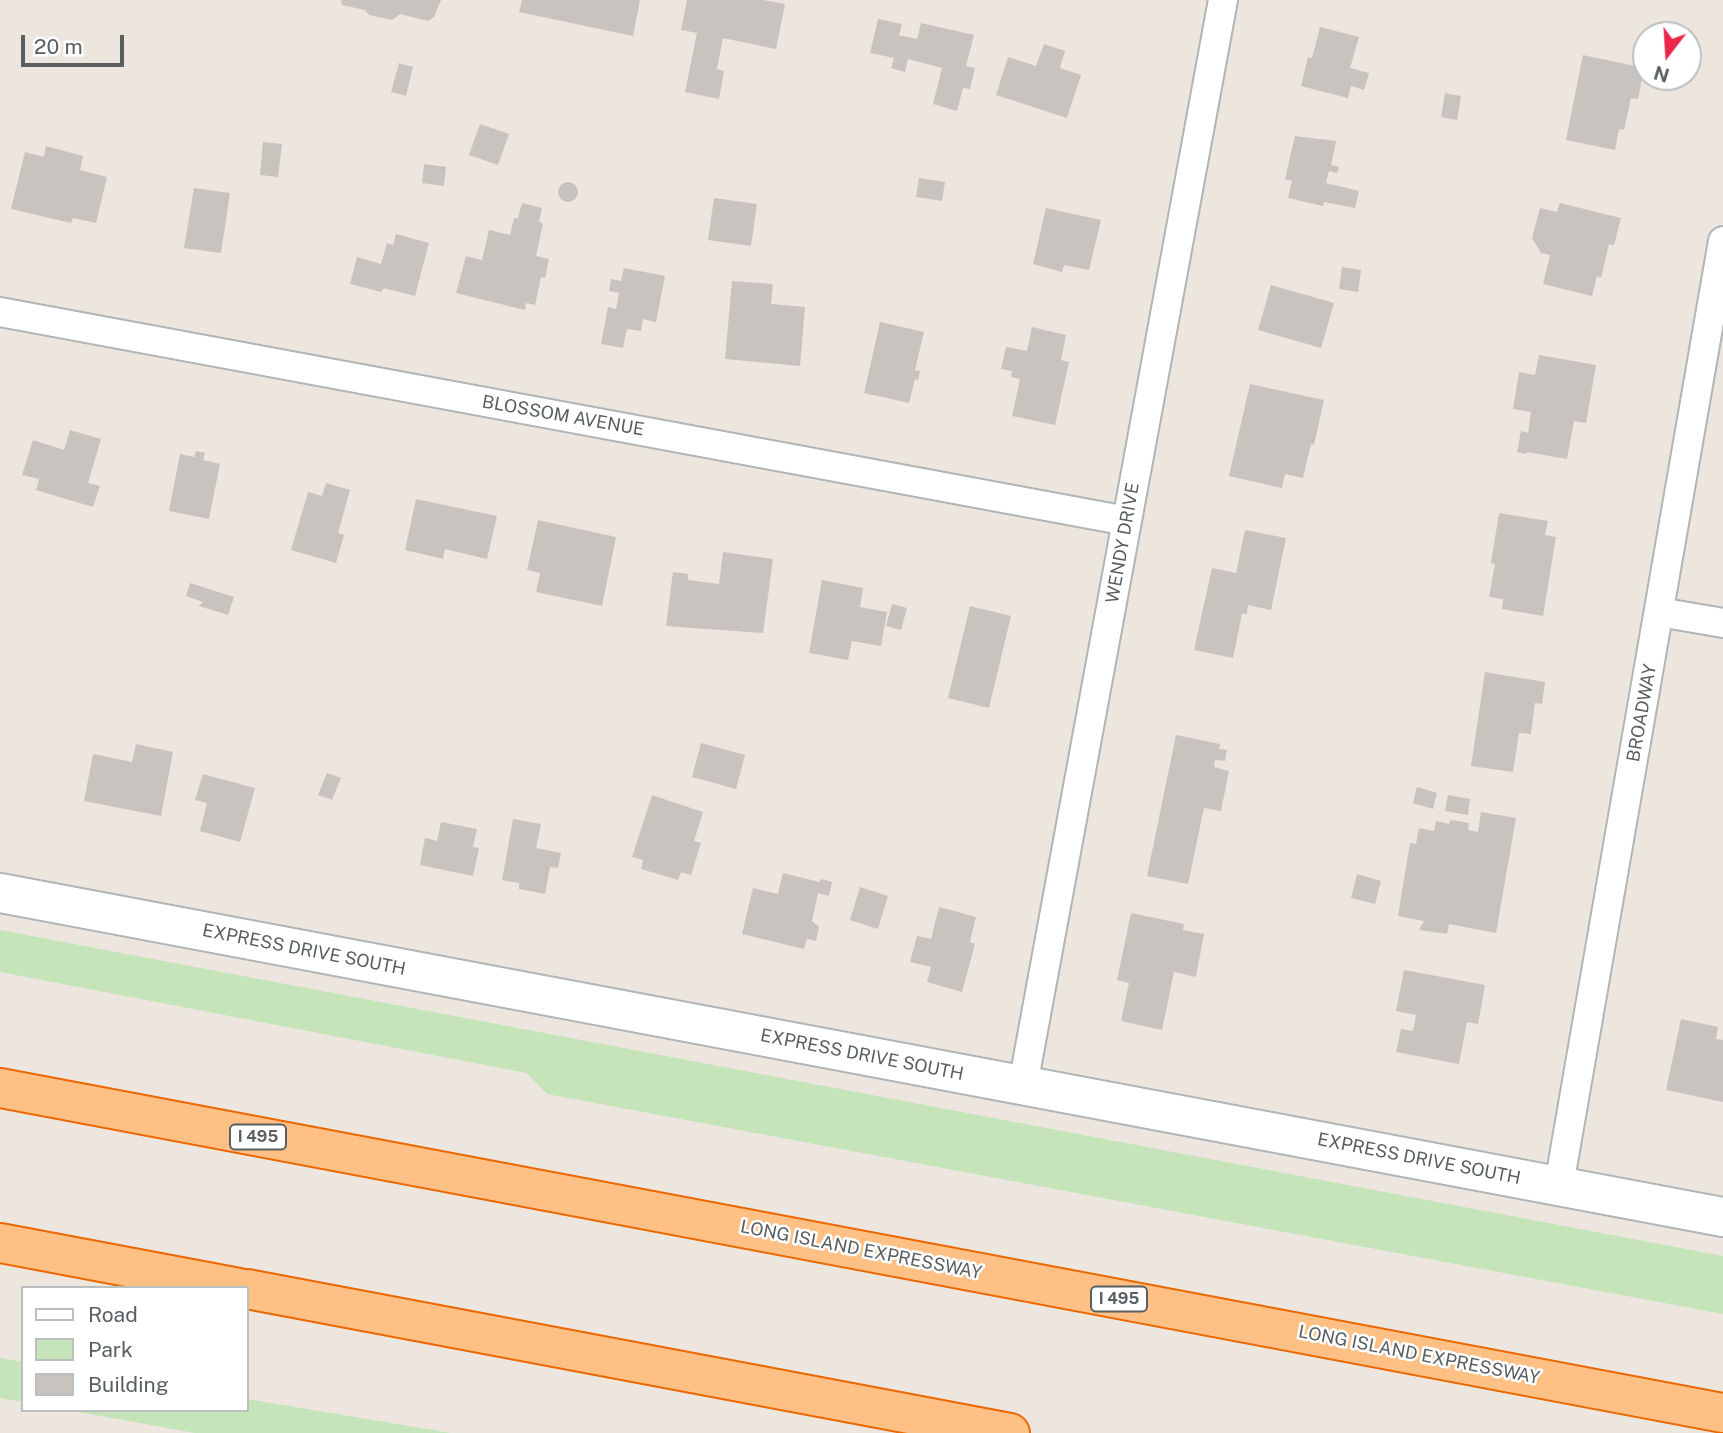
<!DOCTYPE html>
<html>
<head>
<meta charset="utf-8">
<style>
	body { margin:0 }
	#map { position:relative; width:1723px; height:1433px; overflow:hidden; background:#ece6df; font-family:"Public Sans",sans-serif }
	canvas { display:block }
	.legend { position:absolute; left:21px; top:1286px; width:228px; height:126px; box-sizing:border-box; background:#fff; border:2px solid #bcbfc0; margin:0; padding:9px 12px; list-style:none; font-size:21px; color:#585e61 }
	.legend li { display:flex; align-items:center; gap:14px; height:35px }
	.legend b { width:35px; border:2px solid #bcbfc0 }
	.north { position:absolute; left:1632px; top:21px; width:70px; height:70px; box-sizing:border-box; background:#fff; border:2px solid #bcbfc0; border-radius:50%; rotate:197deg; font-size:19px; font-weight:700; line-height:28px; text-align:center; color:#585e61 }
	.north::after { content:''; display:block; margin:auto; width:24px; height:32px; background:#eb2648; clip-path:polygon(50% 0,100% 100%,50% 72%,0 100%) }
	.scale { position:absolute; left:21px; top:35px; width:103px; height:32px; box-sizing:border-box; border:4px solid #585e61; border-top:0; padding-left:9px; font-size:21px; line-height:24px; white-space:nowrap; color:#585e61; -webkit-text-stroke:5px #fff; paint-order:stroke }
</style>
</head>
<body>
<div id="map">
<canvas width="1723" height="1433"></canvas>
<ul class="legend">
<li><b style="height:9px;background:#fff"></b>Road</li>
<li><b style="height:19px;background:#c5e4ba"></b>Park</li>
<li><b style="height:19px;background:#c8c3be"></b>Building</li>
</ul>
<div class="north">N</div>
<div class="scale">20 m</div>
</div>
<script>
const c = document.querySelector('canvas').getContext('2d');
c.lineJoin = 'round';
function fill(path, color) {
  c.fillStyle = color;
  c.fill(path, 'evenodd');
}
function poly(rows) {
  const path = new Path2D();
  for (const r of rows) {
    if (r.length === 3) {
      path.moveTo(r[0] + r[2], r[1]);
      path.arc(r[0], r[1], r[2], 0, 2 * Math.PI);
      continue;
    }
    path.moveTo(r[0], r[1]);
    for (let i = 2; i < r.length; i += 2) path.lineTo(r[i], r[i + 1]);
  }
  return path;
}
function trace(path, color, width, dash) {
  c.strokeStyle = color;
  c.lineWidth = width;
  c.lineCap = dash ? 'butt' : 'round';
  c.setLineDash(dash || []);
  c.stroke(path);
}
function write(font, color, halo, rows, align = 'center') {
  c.font = font + ' "Public Sans",sans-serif';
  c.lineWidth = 5;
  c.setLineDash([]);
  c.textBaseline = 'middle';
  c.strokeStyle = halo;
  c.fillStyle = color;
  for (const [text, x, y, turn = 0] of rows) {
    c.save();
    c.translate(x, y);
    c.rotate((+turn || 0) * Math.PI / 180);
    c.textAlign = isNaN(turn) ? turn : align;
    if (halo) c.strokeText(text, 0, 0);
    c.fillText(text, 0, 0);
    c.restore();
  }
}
fill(poly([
	[0,930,1723,1256,1723,1314,547,1094,527,1073,0,972],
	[0,1358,23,1362,23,1402,0,1398],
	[247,1399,451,1433,195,1433,67,1410,247,1410]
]), '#c5e4ba');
fill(poly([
	[341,0,441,0,434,17,428,21,400,14,392,20,369,15,365,10,342,5],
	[522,0,640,0,633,36,519,12],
	[687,0,763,0,785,4,776,49,723,38,717,69,724,71,719,99,685,92,697,33,681,30],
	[878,19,902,24,899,35,917,39,921,23,974,35,966,66,975,68,970,89,963,88,957,111,933,104,942,68,908,59,905,72,891,68,894,58,870,53],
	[1320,27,1359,37,1350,68,1369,73,1364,90,1351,86,1348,98,1301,86,1308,57,1312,58],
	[1044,44,1065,51,1060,68,1081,75,1067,118,996,95,1008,57,1036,66],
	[1583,55,1644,68,1638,99,1631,98,1624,130,1619,129,1615,150,1566,140],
	[399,63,413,67,406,96,391,92],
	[1445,93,1461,96,1457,120,1441,117],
	[480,124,509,134,498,165,469,155],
	[1295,136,1336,141,1331,165,1339,167,1337,173,1329,171,1326,183,1359,191,1355,208,1324,202,1323,206,1288,198,1292,181,1285,179],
	[263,142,282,144,278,177,260,175],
	[46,146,83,156,80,170,107,177,96,223,73,218,71,223,11,209,25,152,44,157],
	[424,164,446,167,444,186,422,183],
	[919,178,945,182,942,201,916,197],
	[568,192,10],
	[194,188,230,193,221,253,184,248],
	[714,198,757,204,751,246,708,240],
	[522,203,542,208,539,221,543,224,536,256,549,259,545,278,541,277,535,305,526,303,525,310,456,293,466,256,482,260,489,230,510,235,514,218,518,218],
	[1560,203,1621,218,1614,245,1609,244,1601,278,1597,276,1592,296,1543,284,1550,255,1541,253,1532,238,1540,208,1557,212],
	[1046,208,1101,220,1089,270,1064,265,1062,272,1033,264],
	[396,234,429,243,415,296,384,288,381,292,350,284,357,257,381,264,387,243,393,245],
	[1342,267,1361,270,1358,292,1339,289],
	[624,268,665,276,656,322,643,319,641,331,627,329,623,348,601,344,608,307,616,309,619,293,609,291,611,279,621,281],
	[732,281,773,284,771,304,805,307,800,366,725,359],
	[1271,285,1334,303,1321,348,1258,330],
	[880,322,924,332,915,370,920,371,918,380,915,379,909,403,864,393],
	[1032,327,1066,335,1061,360,1069,362,1055,425,1012,416,1020,379,1011,377,1012,371,1001,369,1006,347,1027,351],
	[1539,355,1596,365,1586,423,1574,421,1567,459,1527,452,1526,454,1517,452,1521,431,1528,433,1531,412,1513,409,1519,372,1535,375],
	[1250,384,1324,400,1314,445,1311,444,1303,478,1285,474,1282,488,1229,476],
	[70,430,101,439,88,483,100,486,93,507,36,490,39,479,22,475,33,440,64,450],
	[196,451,205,453,203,460,220,464,209,519,169,511,180,454,194,457],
	[326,483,350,490,338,533,344,535,336,563,291,550,308,492,322,496],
	[416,499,497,516,487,559,445,549,443,559,405,550],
	[1499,513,1548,521,1545,535,1556,537,1543,616,1502,609,1503,599,1489,597,1495,564,1491,563],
	[538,520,616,537,602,606,536,592,540,573,527,570],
	[1245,530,1286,538,1271,610,1248,605,1247,614,1242,614,1233,658,1194,650,1212,568,1236,573],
	[723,552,773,559,763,633,666,626,673,572,688,574,688,580,719,584],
	[822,580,863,588,860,607,887,612,881,646,852,641,848,660,809,653],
	[190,583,234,597,228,615,199,606,203,602,186,596],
	[892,604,907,608,901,630,886,626],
	[970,606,1011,616,989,708,948,698],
	[1485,672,1545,682,1542,704,1535,703,1531,734,1519,733,1513,772,1471,766],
	[1176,735,1220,744,1219,749,1227,750,1225,761,1215,760,1214,767,1229,771,1221,811,1204,808,1188,884,1147,876],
	[701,743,745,755,736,789,692,777],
	[136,744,173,752,161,816,84,801,93,754,132,762],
	[327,773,341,778,332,800,318,795],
	[203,774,255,788,240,842,200,831,207,803,195,800],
	[1417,787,1437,793,1433,809,1413,803],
	[652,795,703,812,694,841,701,843,691,875,681,872,678,880,641,869,643,860,632,857],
	[1448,795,1470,799,1468,815,1445,811],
	[1481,812,1516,818,1496,933,1449,924,1447,934,1419,930,1424,921,1398,916,1410,843,1416,844,1419,828,1434,831,1436,821,1449,824,1451,820,1469,823,1468,830,1478,832],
	[513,819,541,824,536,848,561,853,558,868,550,867,545,894,519,889,519,883,502,880],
	[441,822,477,829,473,847,479,848,473,876,420,865,425,838,437,841],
	[783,873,819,882,821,879,832,882,829,896,818,893,812,921,819,927,816,941,807,939,804,949,742,934,753,888,778,894],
	[1357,874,1381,881,1375,904,1351,898],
	[860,887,888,896,878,929,850,920],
	[939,907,976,917,970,942,975,944,962,992,927,982,931,967,910,962,917,936,931,939],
	[1131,913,1184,924,1183,930,1204,934,1196,977,1174,972,1162,1030,1121,1021,1129,983,1117,980],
	[1404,970,1485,985,1478,1024,1467,1022,1459,1064,1396,1052,1401,1029,1413,1031,1416,1015,1396,1011],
	[1681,1019,1718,1027,1716,1039,1723,1040,1723,1102,1666,1090]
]), '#c8c3be');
const street = poly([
	[0,312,1127,521],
	[1659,612,1723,623],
	[1023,1085,1223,0],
	[1559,1185,1723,241]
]);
const secondary = poly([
	[0,893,1723,1217]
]);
const highway = poly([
	[0,1088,1723,1413],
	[0,1243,239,1288],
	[247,1289,1010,1433]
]);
trace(street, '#b0b5b8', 32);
trace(secondary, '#afb5b8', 42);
trace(highway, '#eb6700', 42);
trace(street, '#fff', 28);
trace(secondary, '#fff', 38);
trace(highway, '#fec084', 38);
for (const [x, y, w] of [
	[258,1137,56],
	[1119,1299,56]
]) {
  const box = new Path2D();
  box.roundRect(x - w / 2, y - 12.5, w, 25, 5);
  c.fillStyle = '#fff';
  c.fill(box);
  trace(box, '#585e61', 2);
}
write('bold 16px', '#585e61', null, [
	["I 495",258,1137],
	["I 495",1119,1299]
]);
write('18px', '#585e61', '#fff', [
	["BLOSSOM AVENUE",563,416,10],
	["WENDY DRIVE",1123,543,-80],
	["BROADWAY",1642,713,-80],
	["EXPRESS DRIVE SOUTH",304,950,11],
	["EXPRESS DRIVE SOUTH",862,1055,11],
	["EXPRESS DRIVE SOUTH",1419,1159,11],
	["LONG ISLAND EXPRESSWAY",861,1250,11],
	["LONG ISLAND EXPRESSWAY",1419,1355,11]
]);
</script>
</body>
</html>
